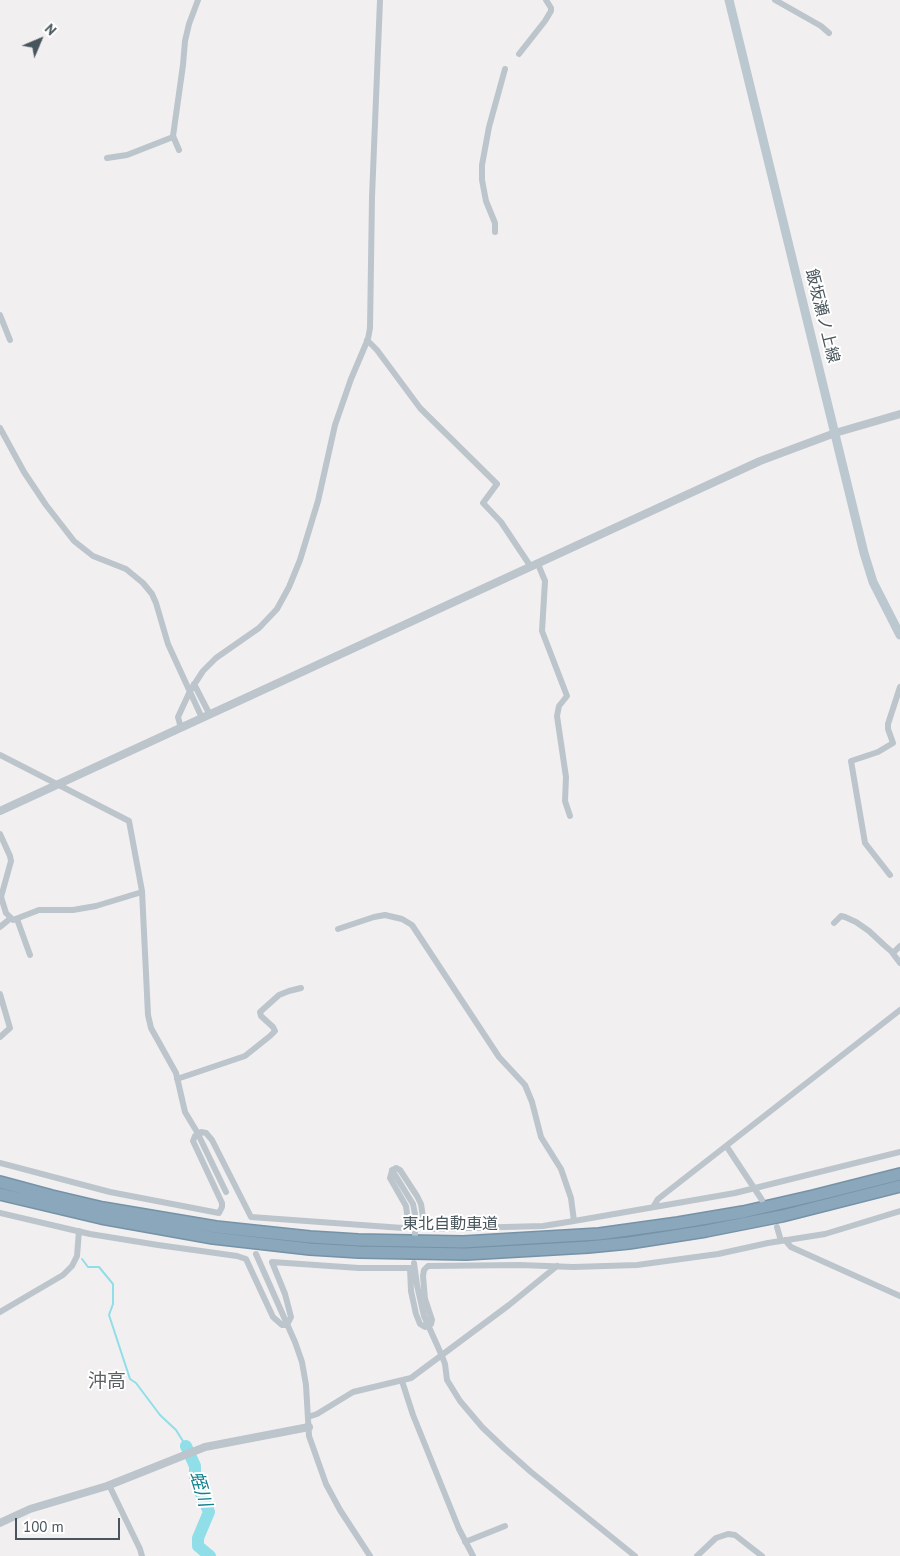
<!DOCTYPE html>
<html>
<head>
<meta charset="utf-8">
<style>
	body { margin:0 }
	#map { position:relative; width:900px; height:1556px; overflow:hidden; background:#f2eff0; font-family:"PT Sans",sans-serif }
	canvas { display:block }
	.north { position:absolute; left:15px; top:15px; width:50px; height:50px; -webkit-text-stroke:4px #fff; paint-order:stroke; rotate:45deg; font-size:14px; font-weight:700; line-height:20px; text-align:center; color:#48555c }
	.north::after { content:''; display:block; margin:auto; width:18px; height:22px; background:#48555c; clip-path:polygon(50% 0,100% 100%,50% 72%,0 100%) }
	.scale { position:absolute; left:15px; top:1518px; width:105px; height:22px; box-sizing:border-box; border:2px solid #48555c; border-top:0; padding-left:6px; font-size:15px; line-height:18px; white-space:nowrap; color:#48555c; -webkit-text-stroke:4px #fff; paint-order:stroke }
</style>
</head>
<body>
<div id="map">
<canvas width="900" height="1556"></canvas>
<div class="north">N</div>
<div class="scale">100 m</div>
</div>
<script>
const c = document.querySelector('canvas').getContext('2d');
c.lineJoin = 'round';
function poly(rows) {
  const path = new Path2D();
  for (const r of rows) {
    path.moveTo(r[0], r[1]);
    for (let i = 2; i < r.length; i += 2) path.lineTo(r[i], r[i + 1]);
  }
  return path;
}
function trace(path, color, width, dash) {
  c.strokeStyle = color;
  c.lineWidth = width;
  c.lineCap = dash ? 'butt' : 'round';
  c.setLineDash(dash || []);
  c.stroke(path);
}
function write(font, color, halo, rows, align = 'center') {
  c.font = font + ' "PT Sans","Noto Sans JP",sans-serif';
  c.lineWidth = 4;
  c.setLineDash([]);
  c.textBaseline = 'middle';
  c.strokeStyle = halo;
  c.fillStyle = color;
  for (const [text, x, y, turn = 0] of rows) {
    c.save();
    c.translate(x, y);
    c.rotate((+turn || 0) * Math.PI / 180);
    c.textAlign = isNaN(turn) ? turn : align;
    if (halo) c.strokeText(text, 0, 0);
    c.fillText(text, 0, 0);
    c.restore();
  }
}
trace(poly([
	[82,1259,88,1267,99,1267,113,1284,113,1304,109,1315,130,1379,136,1383,160,1415,176,1430,186,1446]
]), '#8fdee8', 2);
trace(poly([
	[186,1446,195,1466,195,1480,209,1512,198,1538,198,1546,210,1556]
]), '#8fdee8', 12);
const motorway = poly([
	[0,1182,52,1196,103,1208,216,1227,310,1237,358,1240,463,1242,599,1234,678,1223,743,1212,813,1196,900,1174],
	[0,1194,101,1218,213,1238,310,1249,359,1252,466,1254,588,1247,629,1243,706,1231,782,1216,900,1186]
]);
trace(motorway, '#7592a7', 14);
trace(poly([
	[775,0,821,26,829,33],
	[519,54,545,21,551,11,551,8,546,0],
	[179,150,173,136,183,65,185,41,189,24,198,0],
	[107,158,127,155,173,137],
	[495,232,495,223,486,201,482,180,482,165,489,127,505,69],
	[0,315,10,340],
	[367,340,377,350,420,408,497,484,483,503,501,522,531,567],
	[0,428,24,472,46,505,74,541,93,556,126,569,143,583,152,594,156,603,168,644,202,718],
	[538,564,545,581,542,631,567,696,559,706,557,716,566,777,565,801,570,816],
	[194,684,210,715],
	[181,728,178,717,190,691,203,671,216,658,259,628,277,609,289,587,300,560,318,501,335,425,351,379,368,339,370,328,372,197,380,0],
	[0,755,129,821,142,891,148,1015,151,1028,176,1073,185,1112,197,1132,226,1192],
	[0,834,10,856,11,861,1,897,6,913,13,920,39,910,73,910,96,906,142,892],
	[890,875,865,843,851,761,878,752,893,743,888,729,888,724,900,687],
	[17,919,30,955],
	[834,923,841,916,845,917,856,922,869,931,884,945,891,951,900,963],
	[0,927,11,918],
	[338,929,374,917,385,915,402,919,412,925,499,1057,525,1085,532,1102,541,1137,561,1169,571,1198,574,1221],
	[893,953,900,946],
	[0,994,10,1028,0,1037],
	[177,1079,245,1056,270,1036,275,1031,273,1027,261,1016,260,1012,279,995,289,991,301,988],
	[727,1147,762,1200],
	[0,1163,110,1192,219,1213,222,1207,222,1203,193,1141,195,1136,201,1132,206,1133,212,1140,251,1217,403,1228,406,1226,408,1221,406,1206,390,1178,392,1171,396,1168,400,1170,417,1196,421,1204,424,1224,429,1229,543,1226,574,1221,735,1193,900,1152],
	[392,1170,413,1204,415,1214,415,1234],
	[653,1207,658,1199,900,1010],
	[0,1213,90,1234,158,1245,237,1256,246,1259,273,1317,282,1325,287,1325,291,1317,285,1294,272,1262,359,1268,410,1268,411,1291,416,1314,420,1324,425,1327,431,1324,432,1320,425,1299,423,1276,424,1270,428,1266,520,1265,573,1267,637,1265,718,1254,768,1243,825,1234,900,1211],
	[777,1227,781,1241],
	[785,1240,791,1247,900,1296],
	[256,1254,295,1342,302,1362,306,1385,309,1436,326,1484,340,1510,370,1556],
	[414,1263,417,1285,424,1316,442,1356,445,1364,447,1380,460,1401,482,1427,504,1448,531,1472,635,1556],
	[0,1312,63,1275,72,1266,77,1256,79,1231],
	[402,1381,413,1415,459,1529,473,1556],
	[308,1417,317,1414,353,1392,411,1378,509,1305,557,1266],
	[109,1485,140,1549,142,1556],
	[465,1542,505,1526],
	[697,1556,716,1538,728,1534,735,1535,762,1556]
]), '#bcc5cc', 6);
trace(poly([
	[0,811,760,461,835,433,900,414],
	[0,1523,30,1509,107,1486,205,1447,309,1427]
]), '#bcc5cc', 8);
trace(poly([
	[729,0,864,553,873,582,900,635]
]), '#bcc8d0', 9);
trace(motorway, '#8aa7bc', 11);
write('16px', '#48555c', '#fff', [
	["飯坂瀬ノ上線",822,316,76],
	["東北自動車道",450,1224]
]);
write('italic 18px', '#13808e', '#fff', [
	["蛭川",200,1489,73]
]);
write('19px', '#5c6164', '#fff', [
	["沖高",107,1382]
]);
</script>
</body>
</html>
